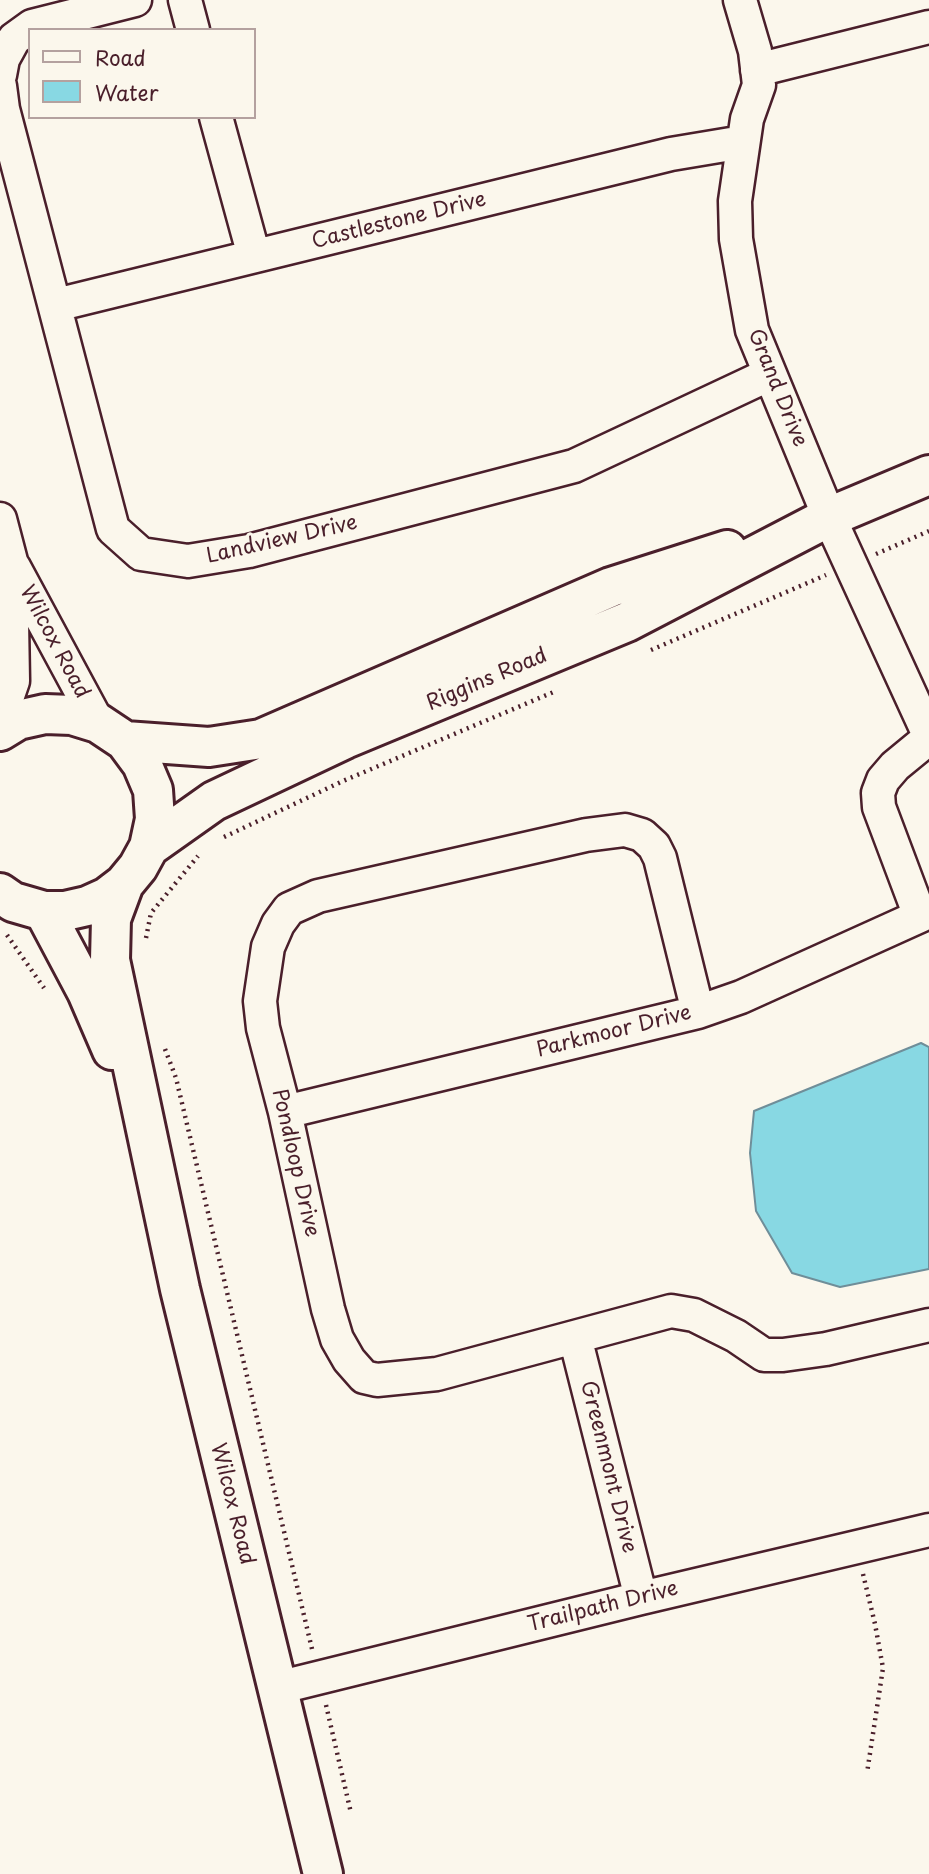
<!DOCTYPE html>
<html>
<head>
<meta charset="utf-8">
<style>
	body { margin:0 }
	#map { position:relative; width:929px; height:1874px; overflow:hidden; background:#fbf7ec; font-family:"Playpen Sans",sans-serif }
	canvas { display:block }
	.legend { position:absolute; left:28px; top:28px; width:228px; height:91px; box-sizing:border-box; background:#fbf7ec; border:2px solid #b4a19f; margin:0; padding:9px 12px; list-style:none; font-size:21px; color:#4a1f2b }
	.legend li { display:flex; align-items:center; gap:14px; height:35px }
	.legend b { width:35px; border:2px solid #b4a19f }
</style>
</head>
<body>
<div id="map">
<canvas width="929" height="1874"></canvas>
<ul class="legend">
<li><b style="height:9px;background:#fbf7ec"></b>Road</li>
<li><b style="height:19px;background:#88d8e3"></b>Water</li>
</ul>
</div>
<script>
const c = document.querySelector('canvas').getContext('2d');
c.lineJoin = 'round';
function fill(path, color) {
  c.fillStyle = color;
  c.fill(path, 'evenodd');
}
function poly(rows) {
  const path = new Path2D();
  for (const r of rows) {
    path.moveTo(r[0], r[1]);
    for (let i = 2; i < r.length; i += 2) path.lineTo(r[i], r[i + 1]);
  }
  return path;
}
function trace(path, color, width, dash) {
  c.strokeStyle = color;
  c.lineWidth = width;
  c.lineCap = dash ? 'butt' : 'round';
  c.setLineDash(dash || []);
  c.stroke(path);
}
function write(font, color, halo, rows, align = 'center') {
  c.font = font + ' "Playpen Sans",sans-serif';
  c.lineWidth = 6;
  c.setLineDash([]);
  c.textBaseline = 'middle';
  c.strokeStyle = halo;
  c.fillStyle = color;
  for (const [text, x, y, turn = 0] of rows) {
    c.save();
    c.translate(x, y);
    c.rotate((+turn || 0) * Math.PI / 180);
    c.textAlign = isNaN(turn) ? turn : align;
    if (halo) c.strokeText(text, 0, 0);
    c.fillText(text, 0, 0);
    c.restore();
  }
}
const water = poly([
	[921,1043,929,1047,929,1269,840,1287,792,1273,756,1211,750,1153,754,1111,921,1043]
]);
fill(water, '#88d8e3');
trace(water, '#6f8e99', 2);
const minor = poly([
	[185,0,193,30],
	[740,0,755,51,759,85,747,119,735,201,736,239,752,330,829,517,929,735],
	[757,70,929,27],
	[0,75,3,59,14,39,32,26,135,0],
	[0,86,3,109,113,529,141,554,188,561,249,551,574,466,770,374],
	[216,117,254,256],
	[56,305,671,154,743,142],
	[0,519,11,561,13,681,0,719],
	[14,567,98,723],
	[920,916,879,807,878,793,883,780,895,766,929,738],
	[698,1012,660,858,654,846,642,835,625,830,586,835,318,896,289,909,278,924,268,947,260,1001,263,1028,285,1112,328,1309,337,1339,349,1360,364,1377,377,1380,437,1374,671,1311,694,1315,736,1336,764,1355,783,1355,826,1349,929,1325],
	[285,1112,698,1012,741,997,929,912],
	[575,1337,641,1598],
	[277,1688,641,1598,929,1530]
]);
const major = poly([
	[0,731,18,720,45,714,72,715,98,723,125,741,142,764,153,790,155,819,149,847,138,867,124,884,107,897,87,906,65,911,44,911,13,902,0,893],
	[125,741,209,747,261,739,611,587,727,550],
	[149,847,214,801,345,739,627,622,829,517,929,475],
	[124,884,111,919,110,960,180,1289,323,1874],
	[44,911,87,992,112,1050]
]);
trace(minor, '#4a1f2b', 37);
trace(major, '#4a1f2b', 44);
trace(poly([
	[876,554,929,531],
	[651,650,826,575],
	[224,837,343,781,556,691],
	[7,935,44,988],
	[146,938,151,913,198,856],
	[165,1049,176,1078,312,1649],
	[863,1574,875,1624,883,1668,867,1773],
	[326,1705,351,1813]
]), '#4a1f2b', 4.5, [2, 5]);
trace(minor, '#fbf7ec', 32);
trace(major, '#fbf7ec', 38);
write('21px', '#4a1f2b', '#fbf7ec', [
	["Castlestone Drive",399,221,-14],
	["Grand Drive",777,388,68],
	["Landview Drive",282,540,-13],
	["Wilcox Road",54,642,62],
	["Riggins Road",487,680,-23],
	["Parkmoor Drive",614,1032,-14],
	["Pondloop Drive",295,1163,77],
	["Greenmont Drive",608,1467,76],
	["Wilcox Road",232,1504,76],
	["Trailpath Drive",603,1607,-14]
]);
</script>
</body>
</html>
